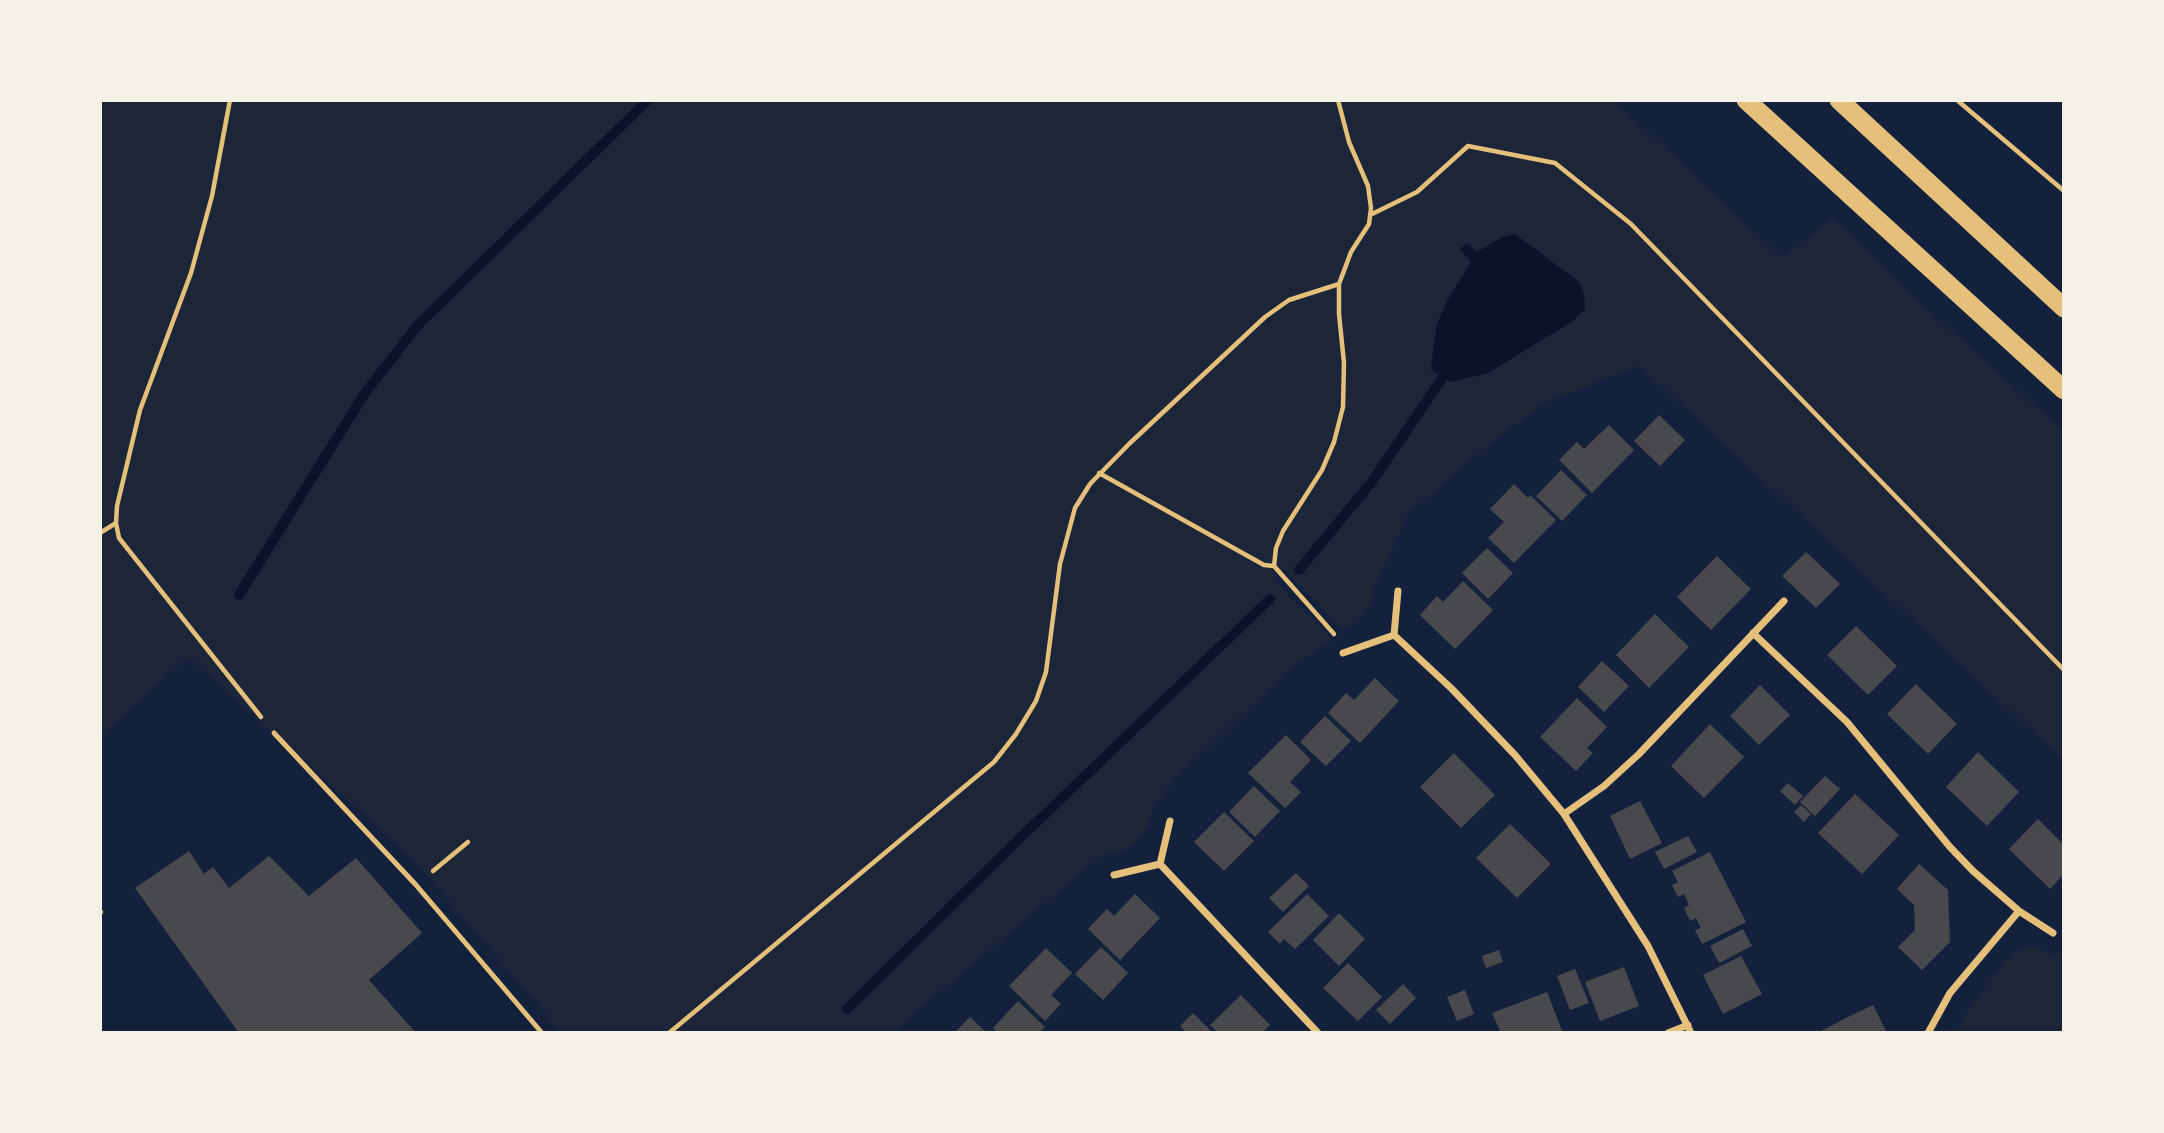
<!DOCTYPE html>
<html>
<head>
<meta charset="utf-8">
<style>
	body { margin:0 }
	#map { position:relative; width:2164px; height:1133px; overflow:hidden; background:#14213d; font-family:"Sofia Sans Condensed",sans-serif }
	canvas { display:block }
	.frame { position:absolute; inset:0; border:102px solid #f6f1e7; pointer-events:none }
</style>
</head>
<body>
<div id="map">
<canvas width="2164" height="1133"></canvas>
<div class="frame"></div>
</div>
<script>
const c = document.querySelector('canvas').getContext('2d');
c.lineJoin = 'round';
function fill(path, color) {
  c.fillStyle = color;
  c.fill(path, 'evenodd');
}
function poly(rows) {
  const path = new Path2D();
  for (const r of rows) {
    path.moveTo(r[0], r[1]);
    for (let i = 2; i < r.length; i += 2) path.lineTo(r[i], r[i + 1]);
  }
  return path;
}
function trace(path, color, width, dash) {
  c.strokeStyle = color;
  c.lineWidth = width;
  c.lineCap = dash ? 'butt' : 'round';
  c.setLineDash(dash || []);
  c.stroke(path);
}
fill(poly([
	[100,100,1614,100,1783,258,1833,217,1933,314,2064,432,2064,761,1640,366,1548,401,1493,441,1408,514,1376,584,1369,610,1355,625,1344,630,1284,570,1273,579,1333,640,1292,666,1175,780,1153,806,1150,825,1138,840,1122,852,1103,854,891,1033,562,1033,410,856,188,657,100,737],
	[2031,945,2053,955,2057,950,2064,958,2064,1033,1956,1033,1972,1004,2012,953]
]), '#1d2539');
fill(poly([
	[1515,234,1578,281,1584,293,1585,309,1573,321,1488,373,1451,382,1431,370,1436,326,1447,301,1471,262,1460,249,1467,243,1477,252,1502,237]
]), '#0b132b');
trace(poly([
	[1299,570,1371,483,1443,377],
	[239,595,365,393,418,325,648,100],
	[847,1009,1017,841,1270,599]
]), '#0b132b', 10);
fill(poly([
	[1659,415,1685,440,1660,466,1634,441],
	[1609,425,1634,450,1592,493,1559,460,1577,442,1584,449],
	[1561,470,1587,495,1562,521,1536,496],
	[1514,484,1528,498,1530,495,1556,520,1514,563,1488,538,1504,522,1490,509],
	[1487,548,1513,573,1488,599,1462,573],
	[1806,552,1840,584,1816,608,1782,576],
	[1717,556,1751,589,1711,630,1677,597],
	[1463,581,1493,610,1455,649,1420,615,1437,596,1443,602],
	[1655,614,1689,647,1649,688,1616,655],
	[1856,626,1897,666,1868,695,1827,655],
	[1602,661,1629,686,1604,712,1578,687],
	[1375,678,1399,701,1360,743,1328,713,1346,693,1354,700],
	[1916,684,1957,724,1928,754,1887,714],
	[1760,685,1790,715,1759,745,1730,716],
	[1577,698,1607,727,1587,748,1593,753,1576,771,1540,737],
	[1325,716,1351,741,1326,766,1300,742],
	[1710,724,1744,757,1704,798,1671,766],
	[1286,735,1311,760,1290,782,1301,792,1285,808,1248,773],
	[1978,752,2019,792,1987,826,1946,787],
	[1454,753,1495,795,1461,828,1420,787],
	[1825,776,1840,789,1815,816,1800,802],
	[1788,783,1803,796,1795,805,1780,791],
	[1254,786,1280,811,1255,837,1229,812],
	[1855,794,1899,835,1862,874,1818,833],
	[1640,801,1662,843,1630,859,1610,816],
	[1801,805,1811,814,1804,822,1794,812],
	[1224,812,1254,841,1224,871,1194,842],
	[2038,819,2064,845,2064,874,2050,889,2009,849],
	[1510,824,1551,864,1517,898,1476,858],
	[1688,836,1697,852,1664,869,1655,852],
	[189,851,204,874,213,867,229,888,269,856,309,896,356,858,422,933,369,980,416,1033,239,1033,135,888],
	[1710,852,1746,922,1702,944,1695,930,1701,928,1696,918,1690,921,1684,908,1689,905,1684,894,1678,897,1672,885,1678,882,1672,871],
	[1919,864,1948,890,1950,942,1922,970,1898,947,1915,930,1914,905,1897,889],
	[1296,873,1309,886,1283,912,1269,898],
	[1135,894,1160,918,1120,960,1088,929,1107,909,1114,916],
	[1307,894,1329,916,1295,949,1284,939,1280,944,1268,932],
	[1339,913,1365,939,1339,966,1313,940],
	[1743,929,1752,946,1719,963,1710,946],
	[1101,947,1128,973,1103,1000,1075,974],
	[1046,948,1072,973,1051,995,1061,1004,1045,1021,1009,986],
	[1499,950,1503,962,1486,968,1482,956],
	[1741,956,1762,994,1723,1014,1703,975],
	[1348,963,1382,997,1358,1021,1323,988],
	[1624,967,1639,1006,1600,1021,1585,982],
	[1575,969,1589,1003,1570,1010,1557,976],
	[1403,984,1416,998,1390,1024,1376,1010],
	[1465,990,1474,1014,1457,1021,1447,997],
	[1547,992,1563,1033,1501,1033,1492,1013],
	[1241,995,1270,1025,1262,1033,1218,1033,1210,1025],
	[1018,1001,1045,1027,1039,1033,998,1033,993,1028],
	[1873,1005,1887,1033,1817,1033,1848,1017],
	[1193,1013,1213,1033,1187,1033,1180,1026],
	[970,1017,986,1032,988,1030,991,1033,954,1033]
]), '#48494c');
trace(poly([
	[1957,100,2064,191],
	[1370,215,1417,192,1468,146,1555,163,1631,224,2064,670],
	[1099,473,1264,565,1274,566,1334,634],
	[116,523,119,538,261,717],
	[100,533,116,523,117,506,140,410,191,273,212,196,230,100],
	[1274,566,1276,548,1283,531,1322,470,1334,442,1343,407,1344,363,1339,314,1339,284,1351,252,1369,224,1371,208,1368,186,1349,142,1338,100],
	[433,871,468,842],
	[100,913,101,912],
	[669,1033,994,762,1016,734,1036,701,1046,672,1060,564,1075,508,1090,484,1129,444,1265,317,1289,300,1339,284]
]), '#e5c07b', 4.5);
trace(poly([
	[274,733,416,885,542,1033]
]), '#e5c07b', 5);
trace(poly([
	[1753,633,1847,722,1950,847,1973,871,2019,911,2053,933],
	[1394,635,1452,689,1515,755,1564,814,1648,946,1691,1033],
	[1343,653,1394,635,1398,591],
	[1564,814,1604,786,1639,754,1784,601],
	[1160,864,1318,1033],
	[1114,875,1160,864,1170,821],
	[1668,1033,1688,1025],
	[1928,1033,1950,993,2019,911]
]), '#e5c07b', 7);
trace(poly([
	[1746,100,2064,390],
	[1839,100,2064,308]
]), '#e5c07b', 19);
</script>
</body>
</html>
